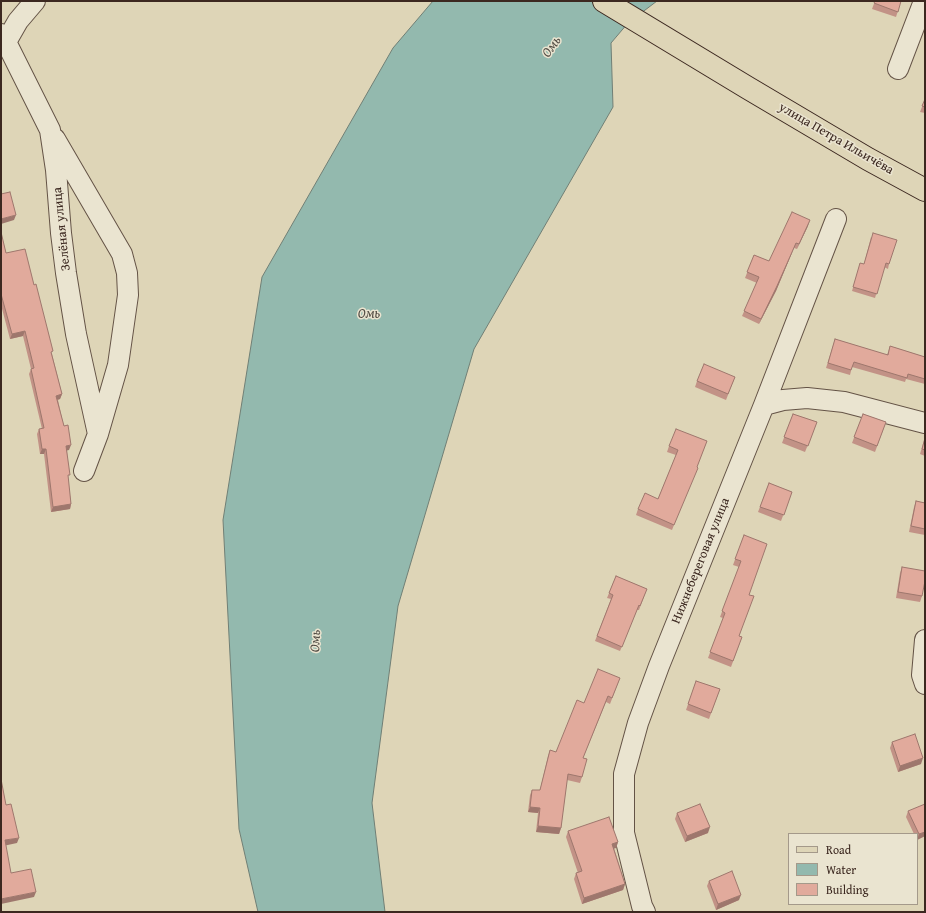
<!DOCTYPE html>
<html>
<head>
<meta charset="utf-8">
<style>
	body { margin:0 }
	#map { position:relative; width:926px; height:913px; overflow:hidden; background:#ded5b7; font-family:"Gentium Book Plus",serif }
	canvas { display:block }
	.frame { position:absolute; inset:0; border:2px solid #3c2820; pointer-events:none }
	.legend { position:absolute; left:788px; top:833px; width:130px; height:72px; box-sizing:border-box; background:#eae4d0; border:1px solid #a4998a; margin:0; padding:5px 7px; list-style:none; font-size:12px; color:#3c2820 }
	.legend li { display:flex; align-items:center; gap:8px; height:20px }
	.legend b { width:20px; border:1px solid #a4998a }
</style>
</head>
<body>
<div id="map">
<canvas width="926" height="913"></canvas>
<div class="frame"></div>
<ul class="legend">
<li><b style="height:5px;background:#ded5b7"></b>Road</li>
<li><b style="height:11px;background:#93b9ae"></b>Water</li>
<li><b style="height:11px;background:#e1aa9c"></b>Building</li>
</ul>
</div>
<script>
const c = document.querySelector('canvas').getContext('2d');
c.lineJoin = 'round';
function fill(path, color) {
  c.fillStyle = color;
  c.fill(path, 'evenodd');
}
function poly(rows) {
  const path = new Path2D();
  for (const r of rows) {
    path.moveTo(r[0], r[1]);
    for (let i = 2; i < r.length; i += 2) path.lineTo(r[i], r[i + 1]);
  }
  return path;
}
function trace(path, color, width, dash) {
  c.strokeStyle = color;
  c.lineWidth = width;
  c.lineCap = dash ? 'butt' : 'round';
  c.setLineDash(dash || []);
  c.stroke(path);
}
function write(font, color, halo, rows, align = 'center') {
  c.font = font + ' "Gentium Book Plus",serif';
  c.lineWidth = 3;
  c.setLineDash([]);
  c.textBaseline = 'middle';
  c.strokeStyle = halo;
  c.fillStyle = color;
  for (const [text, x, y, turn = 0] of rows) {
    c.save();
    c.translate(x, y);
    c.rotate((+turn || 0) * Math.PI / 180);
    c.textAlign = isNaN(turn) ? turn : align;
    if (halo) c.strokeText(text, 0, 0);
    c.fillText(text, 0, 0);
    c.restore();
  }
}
const water = poly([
	[433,1,657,1,628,23,611,43,613,107,474,349,398,606,372,803,385,912,258,912,239,829,223,520,262,277,393,48,433,1]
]);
fill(water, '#93b9ae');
trace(water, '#707f75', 1);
const minor = poly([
	[1,34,6,42,50,130,56,170,61,233,66,273,76,334,98,434],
	[1,46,6,42,18,21,35,1],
	[898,69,924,1],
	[55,139,122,254,127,273,128,295,118,365,98,434,84,471],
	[764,405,783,400,807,398,844,402,925,423],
	[925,640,922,675,925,684],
	[645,912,642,906,624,833,624,774,638,723,659,666,764,405,836,219]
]);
const major = poly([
	[604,1,748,88,868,159,925,190]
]);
trace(minor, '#645346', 22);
trace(major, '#3c2820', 24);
trace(minor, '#eae4d0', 20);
trace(major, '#ded5b7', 22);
fill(poly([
	[875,1,901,1,896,17,872,9],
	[925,99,925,113,920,112],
	[808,226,797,249,794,248,776,291,759,324,742,316,757,283,745,278,754,255,769,261],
	[1,232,6,253,52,354,62,394,60,399,58,400,69,450,67,450,68,479,71,504,70,509,51,512,44,454,40,454,37,434,39,429,42,429,29,374,31,369,23,336,10,339,1,305],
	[871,237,889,264,888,269,884,267,875,298,852,291,859,267,864,264],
	[835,339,887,355,890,346,925,357,925,384,906,379,905,382,852,367,850,375,826,368],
	[735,377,726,400,695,387,697,381],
	[793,414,817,422,805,452,782,443],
	[863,414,886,422,875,452,852,443],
	[925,437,925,456,920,454],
	[707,441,672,530,636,515,638,509,658,499,676,455,667,452,669,446],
	[769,483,792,492,781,521,758,512],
	[916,501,925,503,925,535,909,532,914,507],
	[744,535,749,595,739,636,742,637,731,667,708,658,723,618,720,617,739,567,733,565],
	[902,567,922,596,920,602,896,598,900,573],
	[616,576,647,589,639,610,637,610,620,651,595,641,611,599,607,598],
	[620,678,610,704,606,702,583,758,582,777,580,783,567,780,561,828,559,834,536,832,538,813,528,812,530,795,532,790,540,790,548,756,550,750,556,752,584,703],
	[696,681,720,689,709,719,686,710],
	[892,742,921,764,898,772,890,748],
	[908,811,925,836,917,840,917,834,914,834,906,817],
	[677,813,708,833,685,842,675,819],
	[568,831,618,842,616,848,614,848,625,884,623,890,582,904,574,879,576,873,578,873,566,837],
	[709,881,739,900,716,910,707,886]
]), '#c29286');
fill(poly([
	[16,215,14,220,1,224,1,219],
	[810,220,808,226,797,249,799,244],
	[794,248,776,291,759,324,761,319],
	[25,331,23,336,10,339,12,334],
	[62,394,60,399,55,400,56,396],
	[71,445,69,450,65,451,66,446],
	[42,449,46,449,44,454,40,454],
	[71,504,70,509,51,512,53,507],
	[923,758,921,764,898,772,900,766],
	[530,807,540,808,538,813,528,812],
	[538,826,561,828,559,834,536,832],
	[710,827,708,833,685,842,687,836],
	[925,832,925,836,917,840,919,834],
	[19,838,17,843,3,846,5,840],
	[618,842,616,848,610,850,612,844],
	[625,884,623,890,582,904,584,898],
	[36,892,34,897,1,904,1,899],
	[741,895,739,900,716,910,718,904]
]), '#9e776d');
const building = poly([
	[875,1,901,1,898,12,874,3,875,1],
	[925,99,925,107,922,106,925,99],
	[10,192,16,215,1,219,1,194,10,192],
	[792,212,810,220,799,244,796,243,777,286,761,319,744,311,759,277,747,272,754,255,769,261,792,212],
	[1,232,6,253,25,249,34,285,36,284,53,351,51,352,62,394,56,396,64,426,68,425,71,445,66,446,70,475,68,475,71,504,53,507,46,449,42,449,39,429,44,428,31,369,34,368,25,331,12,334,1,294,1,232],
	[873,233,897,240,889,264,886,263,877,294,853,287,860,263,864,264,873,233],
	[835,339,888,355,890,346,925,357,925,379,908,374,907,378,854,362,851,370,828,363,835,339],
	[704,364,735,377,728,394,697,381,704,364],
	[793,414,817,422,808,446,784,437,793,414],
	[863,414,886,422,877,446,854,437,863,414],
	[676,429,707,441,697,467,698,468,674,525,638,509,645,493,658,499,678,450,669,446,676,429],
	[925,438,925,450,922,449,925,438],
	[769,483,792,492,784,515,760,507,769,483],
	[916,501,925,503,925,529,911,526,916,501],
	[744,535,767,544,749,595,754,596,739,636,742,637,733,661,710,652,725,613,722,611,741,561,735,559,744,535],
	[902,567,925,571,925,581,922,596,898,592,902,567],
	[616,576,647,589,640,606,639,605,622,647,597,636,613,595,609,593,616,576],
	[598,669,620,678,612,698,608,696,583,758,587,759,582,777,568,774,561,828,538,826,540,808,530,807,532,790,540,790,550,750,556,752,577,700,584,703,598,669],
	[696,681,720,689,711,713,688,704,696,681],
	[915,734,923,758,900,766,892,742,915,734],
	[1,779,6,805,11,804,19,838,5,840,11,873,31,869,36,892,1,899,1,779],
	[700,804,710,827,687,836,677,813,700,804],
	[925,804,925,832,919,834,908,811,925,804],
	[609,817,618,842,612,844,625,884,584,898,576,873,582,871,568,831,609,817],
	[732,871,741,895,718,904,709,881,732,871]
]);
fill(building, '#e1aa9c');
trace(building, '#9e776d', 1);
write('13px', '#3c2820', '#eae4d0', [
	["улица Петра Ильичёва",836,139,30],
	["Зелёная улица",62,229,-96],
	["Нижнебереговая улица",701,561,-68]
]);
write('italic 14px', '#524c44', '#eae4d0', [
	["Омь",552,47,-54],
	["Омь",369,314],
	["Омь",316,641,-87]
]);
</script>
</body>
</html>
